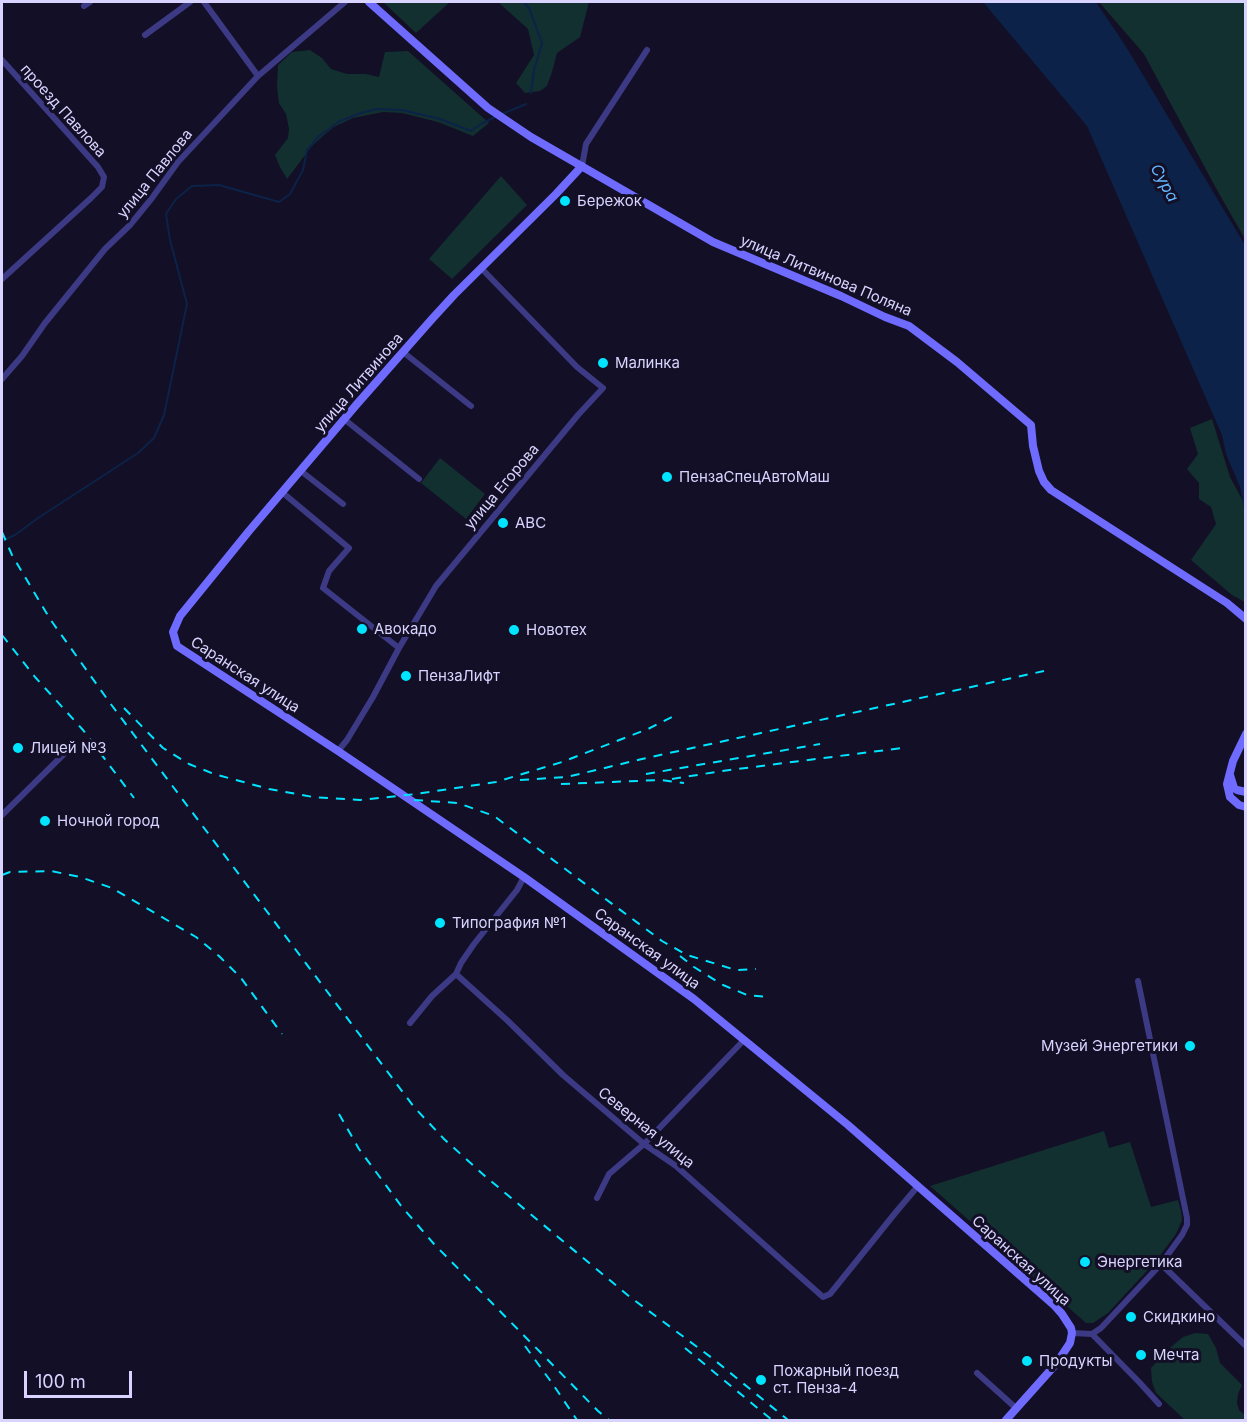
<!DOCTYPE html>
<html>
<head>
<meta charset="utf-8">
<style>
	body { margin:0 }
	#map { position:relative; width:1247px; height:1422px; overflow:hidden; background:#130f26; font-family:Inter,sans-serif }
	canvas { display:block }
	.frame { position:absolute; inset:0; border:3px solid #d9d4ff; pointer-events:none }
	.scale { position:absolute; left:24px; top:1371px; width:108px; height:27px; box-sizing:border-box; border:3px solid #d9d4ff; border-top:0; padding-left:8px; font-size:18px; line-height:21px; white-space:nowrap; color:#d9d4ff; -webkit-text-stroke:4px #130f26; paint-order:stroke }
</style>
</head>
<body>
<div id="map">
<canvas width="1247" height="1422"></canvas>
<div class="frame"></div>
<div class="scale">100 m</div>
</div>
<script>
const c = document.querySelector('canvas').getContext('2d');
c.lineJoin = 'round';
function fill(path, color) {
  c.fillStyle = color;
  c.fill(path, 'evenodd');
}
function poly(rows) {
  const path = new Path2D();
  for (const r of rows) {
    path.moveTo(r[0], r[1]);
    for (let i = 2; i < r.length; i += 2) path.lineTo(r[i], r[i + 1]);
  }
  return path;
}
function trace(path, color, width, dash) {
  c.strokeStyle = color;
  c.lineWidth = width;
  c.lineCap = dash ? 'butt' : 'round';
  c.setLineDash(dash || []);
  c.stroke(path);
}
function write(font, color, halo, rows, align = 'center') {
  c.font = font + ' Inter,sans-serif';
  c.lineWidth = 6;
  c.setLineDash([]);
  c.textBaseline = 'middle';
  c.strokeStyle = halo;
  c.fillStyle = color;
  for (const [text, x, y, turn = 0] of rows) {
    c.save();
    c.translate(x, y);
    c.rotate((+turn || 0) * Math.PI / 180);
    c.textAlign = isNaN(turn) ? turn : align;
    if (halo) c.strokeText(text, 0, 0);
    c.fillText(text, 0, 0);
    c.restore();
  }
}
fill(poly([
	[383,2,450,2,416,33],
	[498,2,589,2,580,37,557,53,552,72,547,86,540,91,525,93,516,83,534,55,528,29],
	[1099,2,1245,2,1245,239,1217,190,1144,54],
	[310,50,322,58,331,69,347,74,366,74,379,77,385,52,408,51,489,123,473,136,438,122,402,113,383,112,353,118,334,127,324,135,312,146,287,179,280,167,275,155,288,138,289,129,286,114,279,103,277,87,278,65,292,52],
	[501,176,527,205,452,279,429,259],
	[1212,419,1230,477,1243,501,1246,515,1245,602,1232,595,1191,560,1216,524,1211,507,1199,499,1199,483,1187,469,1198,454,1190,428],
	[440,458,485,494,466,519,421,483],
	[1104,1131,1109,1148,1130,1142,1151,1207,1178,1200,1181,1211,1182,1220,1176,1234,1156,1261,1108,1313,1093,1323,1086,1323,930,1186],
	[1195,1333,1208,1334,1216,1348,1220,1363,1242,1385,1238,1394,1237,1403,1239,1410,1245,1415,1245,1420,1185,1420,1156,1393,1152,1382,1151,1368,1166,1351,1183,1337]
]), '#12302f');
fill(poly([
	[983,2,1096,2,1125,45,1245,245,1245,513,1240,487,1226,454,1222,435,1087,126]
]), '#0c2248');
trace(poly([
	[524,2,529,8,542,43,534,70,531,93],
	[502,114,526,104],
	[2,541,15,535,38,518,138,453,154,438,164,415,187,304,170,240,166,214,176,199,192,186,219,185,279,202,290,194,303,170,307,150,319,136,340,121,361,113,377,109,402,110,440,119,471,131,481,124,497,116]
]), '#0c2248', 2);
trace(poly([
	[204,2,258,76],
	[84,6,90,2],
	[145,35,190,2],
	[2,60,98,167,104,177,102,187,91,198,2,279],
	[582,166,586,144,647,50],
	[403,352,471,406],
	[2,379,22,356,45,323,105,249,130,225,152,198,178,162,258,76,345,2],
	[344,419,419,479],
	[301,471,343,504],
	[283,493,349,548,329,571,323,588,399,648],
	[338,751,347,740,373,697,399,648,436,586,578,415,603,388,577,367,481,268],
	[2,815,67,751],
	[456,974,508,1021,563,1075,644,1144,676,1166,823,1297,830,1294,896,1212,918,1186],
	[410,1023,432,996,456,974,461,963,474,944,517,890,524,877],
	[597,1198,609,1174,644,1144,744,1040],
	[1161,1264,1246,1346],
	[1072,1333,1092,1334,1101,1328,1161,1264,1182,1235,1187,1225,1187,1218,1138,981],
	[1092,1334,1140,1383,1159,1404],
	[977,1373,1017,1409]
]), '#3d3a85', 6);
trace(poly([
	[369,2,488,108,531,137,713,242,841,296,885,317,909,326,957,362,1031,425,1033,446,1039,471,1044,482,1051,490,1227,603,1246,619],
	[582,166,556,194,454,295,432,319,357,404,249,531,180,616,173,632,177,646,338,751,524,877,694,999,848,1125,1055,1306,1062,1314,1071,1328,1072,1333,1070,1343,1056,1364,1006,1420],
	[1246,734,1233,761,1227,784,1230,797,1239,805,1246,807],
	[1230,775,1234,788,1237,790,1246,792]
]), '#6f6bff', 8);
trace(poly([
	[2,532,12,555,50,619,110,703,414,1107,444,1139,486,1177,630,1297,712,1358,788,1420],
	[2,635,35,677,83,730,134,798],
	[124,708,163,748,189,764,214,774,269,789,313,797,360,800,416,794,496,782,562,762,648,729,678,714],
	[646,774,820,744],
	[672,779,722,771,902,748],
	[520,780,567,777,642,759,1044,671],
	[561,784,660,780,684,783],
	[414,800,458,803,494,816,662,941,687,955,736,970,756,969],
	[2,875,10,872,51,871,80,877,112,888,196,937,219,956,241,978,282,1034],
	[680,956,694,967,723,985,747,995,768,997],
	[339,1114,359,1149,402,1207,434,1244,598,1411,609,1420],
	[525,1346,552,1383,577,1420],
	[685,1348,772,1420]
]), '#00e5ff', 2, [9, 8]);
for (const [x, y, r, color] of [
	[565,201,6,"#00e5ff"],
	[603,363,6,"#00e5ff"],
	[667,477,6,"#00e5ff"],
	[503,523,6,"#00e5ff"],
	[362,629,6,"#00e5ff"],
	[514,630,6,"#00e5ff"],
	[406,676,6,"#00e5ff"],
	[18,748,6,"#00e5ff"],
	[45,821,6,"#00e5ff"],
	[440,923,6,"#00e5ff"],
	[1190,1046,6,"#00e5ff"],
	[1085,1262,6,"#00e5ff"],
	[1131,1317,6,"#00e5ff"],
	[1141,1355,6,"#00e5ff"],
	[1027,1361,6,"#00e5ff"],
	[761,1380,6,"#00e5ff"]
]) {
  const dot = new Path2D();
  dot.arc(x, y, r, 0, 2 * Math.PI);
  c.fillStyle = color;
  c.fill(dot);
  trace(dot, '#130f26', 2);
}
write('15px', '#d9d4ff', '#130f26', [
	["проезд Павлова",63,111,48],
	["улица Павлова",155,174,-51],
	["улица Литвинова Поляна",826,276,23],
	["улица Литвинова",359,383,-49],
	["улица Егорова",502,487,-50],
	["Саранская улица",245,675,33],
	["Саранская улица",647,949,36],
	["Северная улица",646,1128,39],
	["Саранская улица",1021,1261,42]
]);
write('15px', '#d9d4ff', '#130f26', [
	["Бережок",577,201],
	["Малинка",615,363],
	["ПензаСпецАвтоМаш",679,477],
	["ABC",515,523],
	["Авокадо",374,629],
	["Новотех",526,630],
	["ПензаЛифт",418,676],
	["Лицей №3",30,748],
	["Ночной город",57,821],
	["Типография №1",452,923],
	["Музей Энергетики",1178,1046,"right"],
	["Энергетика",1097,1262],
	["Скидкино",1143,1317],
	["Мечта",1153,1355],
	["Продукты",1039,1361],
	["Пожарный поезд",773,1371],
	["ст. Пенза-4",773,1388]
], 'left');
write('italic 16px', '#62b6ff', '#130f26', [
	["Сура",1164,183,61]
]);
</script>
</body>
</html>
